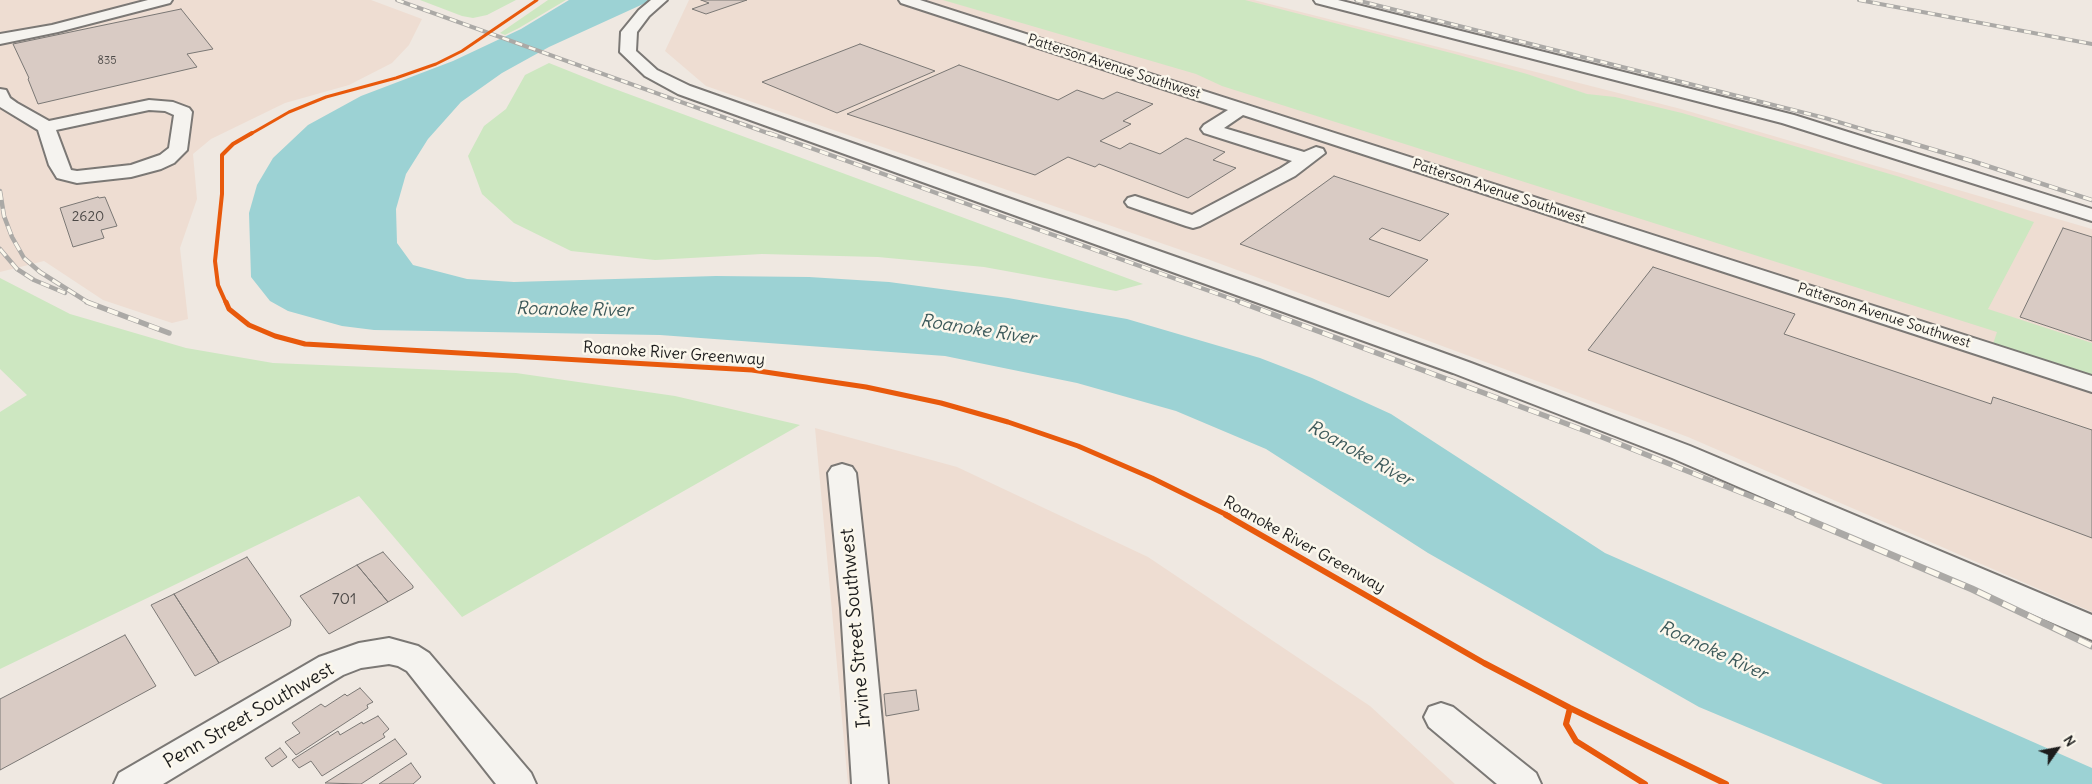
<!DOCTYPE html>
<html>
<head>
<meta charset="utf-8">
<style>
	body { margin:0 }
	#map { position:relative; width:2092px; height:784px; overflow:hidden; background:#efe8e1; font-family:Delius,sans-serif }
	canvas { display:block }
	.north { position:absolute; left:2032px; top:724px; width:50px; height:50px; -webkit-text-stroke:4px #fbf7ec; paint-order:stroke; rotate:57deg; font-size:14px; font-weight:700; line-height:20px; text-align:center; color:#1c1c1c }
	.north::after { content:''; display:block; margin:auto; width:18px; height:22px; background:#1c1c1c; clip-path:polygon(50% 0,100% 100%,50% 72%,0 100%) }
</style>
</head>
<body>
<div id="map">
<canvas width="2092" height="784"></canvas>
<div class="north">N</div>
</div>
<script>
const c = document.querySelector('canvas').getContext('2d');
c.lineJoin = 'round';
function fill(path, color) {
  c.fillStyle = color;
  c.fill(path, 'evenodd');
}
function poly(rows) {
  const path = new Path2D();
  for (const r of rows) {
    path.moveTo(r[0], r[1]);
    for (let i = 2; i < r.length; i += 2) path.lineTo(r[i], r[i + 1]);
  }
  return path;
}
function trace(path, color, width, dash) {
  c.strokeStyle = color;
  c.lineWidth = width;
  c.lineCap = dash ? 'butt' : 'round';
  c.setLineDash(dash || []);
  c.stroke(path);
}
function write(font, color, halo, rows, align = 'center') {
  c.font = font + ' Delius,sans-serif';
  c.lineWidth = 5;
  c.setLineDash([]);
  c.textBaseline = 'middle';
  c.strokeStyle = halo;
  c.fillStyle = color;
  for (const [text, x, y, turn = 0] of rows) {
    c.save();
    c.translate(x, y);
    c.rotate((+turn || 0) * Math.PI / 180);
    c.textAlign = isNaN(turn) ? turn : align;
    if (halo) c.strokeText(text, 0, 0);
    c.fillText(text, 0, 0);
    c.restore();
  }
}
fill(poly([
	[0,0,371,0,422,19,409,45,392,63,349,85,285,103,211,139,193,154,197,199,180,248,188,319,172,323,103,300,44,261,0,272],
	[689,0,1254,0,1681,109,2092,229,2092,612,1688,437,1210,260,706,86,665,51],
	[815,428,957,467,1148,557,1370,706,1455,784,848,784]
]), '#eeddd2');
fill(poly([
	[420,0,516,0,487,15,473,18,462,16],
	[548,0,566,0,519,28,505,35,500,33],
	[943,0,1245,0,1455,54,1527,74,1587,94,1615,97,1682,113,1900,177,2034,222,1988,309,2092,343,2092,377,1993,344,1997,332,1222,86,1196,74],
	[549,63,604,85,1143,284,1116,291,984,267,878,257,762,254,655,260,571,251,514,223,482,194,468,156,484,126,506,109,525,75],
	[0,278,70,314,186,348,273,363,516,373,675,396,800,425,462,617,359,496,0,669,0,412,27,395,0,369]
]), '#cde7c1');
fill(poly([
	[569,0,652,0,549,47,502,73,461,102,428,139,406,174,396,209,397,243,413,265,467,279,514,282,716,276,809,277,889,282,1008,298,1127,319,1260,358,1312,378,1391,414,1605,553,2092,768,2092,784,1883,784,1699,707,1428,553,1266,449,1176,411,1077,383,945,356,660,335,374,330,342,326,288,311,270,301,251,277,249,213,257,185,273,158,308,125,361,96,453,61,521,29]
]), '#9cd2d4');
const building = poly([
	[701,0,747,0,706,14,692,9,709,3,701,0],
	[181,9,213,49,187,54,197,67,38,104,28,79,29,78,13,44,181,9],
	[860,44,935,71,837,113,762,82,860,44],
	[959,65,1058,100,1077,90,1103,99,1117,92,1153,104,1123,121,1131,124,1100,141,1120,149,1130,143,1160,154,1186,138,1225,152,1213,160,1236,168,1188,198,1099,164,1095,167,1068,157,1035,175,847,114,959,65],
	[1334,176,1449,214,1420,241,1382,228,1369,239,1428,260,1389,297,1240,244,1334,176],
	[98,197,99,198,105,197,117,226,101,230,104,238,73,247,60,208,98,197],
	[2063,228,2092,237,2092,341,2020,317,2063,228],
	[1653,267,1795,314,1784,334,1991,404,1993,397,2092,430,2092,538,1588,350,1653,267],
	[383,552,413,586,413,588,388,602,357,565,383,552],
	[247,557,291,620,290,626,219,663,174,594,247,557],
	[357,565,388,602,329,634,300,596,357,565],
	[174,594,219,663,195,676,151,605,174,594],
	[125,635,156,686,0,770,0,699,125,635],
	[360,688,373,702,367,705,368,708,296,755,285,742,300,733,292,723,321,704,325,707,345,694,347,696,360,688],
	[916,690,919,710,886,716,884,694,916,690],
	[378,716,389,729,383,734,385,737,322,776,311,761,299,768,292,760,338,731,340,735,362,722,363,724,378,716],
	[395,739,407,754,361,784,325,783,395,739],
	[280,748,287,757,272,767,265,758,280,748],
	[411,763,421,777,413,784,379,784,411,763]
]);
fill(building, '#d9cbc4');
trace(building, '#7b7875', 1);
const minor = poly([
	[148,0,172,0,170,3,58,32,0,44,0,34,52,25,148,0],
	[651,0,667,0,649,16,637,32,636,51,657,70,690,86,1264,288,1471,363,1690,446,2092,615,2092,640,1672,458,1453,373,678,94,645,76,620,52,621,32,639,10,651,0],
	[899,0,920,0,2092,376,2092,392,1243,115,1224,128,1304,152,1316,147,1323,149,1325,153,1295,176,1200,226,1193,228,1186,226,1128,206,1125,202,1128,198,1135,196,1192,215,1281,168,1292,161,1204,133,1201,129,1204,125,1228,110,901,3,899,0],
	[1314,0,1338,0,1794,115,2092,209,2092,221,1782,123,1316,3,1314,0],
	[0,89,6,90,10,98,17,103,49,121,149,100,173,102,189,108,192,112,187,150,174,163,161,169,131,177,77,183,57,178,49,165,38,130,0,107,0,89],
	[149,110,165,111,174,115,169,148,160,155,131,165,77,171,71,170,56,130,149,110],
	[842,464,852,467,856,473,871,608,888,784,852,784,841,608,828,473,832,467,842,464],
	[389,638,418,646,429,653,531,773,536,784,496,784,407,671,398,666,389,664,361,668,343,675,163,784,114,784,119,773,319,657,359,643,389,638],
	[1441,703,1453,707,1536,773,1541,784,1497,784,1429,727,1424,717,1429,707,1441,703]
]);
trace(minor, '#7b7875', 4);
fill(minor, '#f5f3ef');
const railFar3 = poly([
	[397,0,773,135],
	[1356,0,1825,118,1882,135],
	[1859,0,2092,44]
]);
const railFar2 = poly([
	[769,133,1243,303],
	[1877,133,1972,161,2092,200],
	[0,191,4,216,12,237,24,258,40,272,89,303],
	[0,249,17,269,34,280,65,293]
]);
const railFar1 = poly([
	[87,302,169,333],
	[1240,302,1602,437,1800,516]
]);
const rail = poly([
	[1797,515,1972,589,2092,646]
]);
trace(railFar3, '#aba9a6', 4);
trace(railFar2, '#aba9a6', 4.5);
trace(railFar1, '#aba9a6', 5.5);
trace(rail, '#aba9a6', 7);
trace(railFar3, '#fbf7ec', 2.5, [7]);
trace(railFar2, '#fbf7ec', 3, [9]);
trace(railFar1, '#fbf7ec', 4, [11]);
trace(rail, '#fbf7ec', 5, [14]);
trace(poly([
	[249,135,289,112,326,97,396,78,436,64,462,51,537,0]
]), '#e8590c', 3);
trace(poly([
	[226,303,218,285,215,261,222,194,222,155,233,144,252,133]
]), '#e8590c', 4);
trace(poly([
	[226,302,229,309,249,325,275,336,305,344,752,370,866,387,941,403,1008,422,1078,446,1152,478,1229,516]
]), '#e8590c', 5);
trace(poly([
	[1226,515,1484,663,1570,708,1726,784],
	[1570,708,1566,724,1576,741,1645,784]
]), '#e8590c', 6);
write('11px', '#4b4846', null, [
	["835",107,61]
]);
write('14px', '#1c1c1c', '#fbf7ec', [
	["Patterson Avenue Southwest",1114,67,18],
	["Patterson Avenue Southwest",1499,192,18],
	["Patterson Avenue Southwest",1884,316,18]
]);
write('14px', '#4b4846', null, [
	["2620",88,217]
]);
write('16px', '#1c1c1c', '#fbf7ec', [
	["Roanoke River Greenway",674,354,4],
	["Roanoke River Greenway",1304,545,29]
]);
write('16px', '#4b4846', null, [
	["701",344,599]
]);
write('italic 18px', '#3c595a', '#fbf7ec', [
	["Roanoke River",574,310,1],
	["Roanoke River",978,330,9],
	["Roanoke River",1360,454,29],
	["Roanoke River",1713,651,25]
]);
write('19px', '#1c1c1c', '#fbf7ec', [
	["Irvine Street Southwest",856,628,-95],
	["Penn Street Southwest",249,716,-30]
]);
</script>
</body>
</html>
